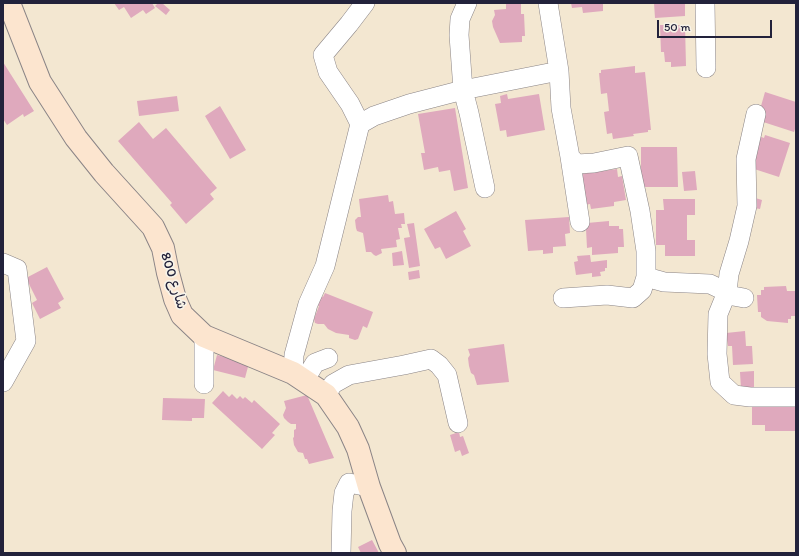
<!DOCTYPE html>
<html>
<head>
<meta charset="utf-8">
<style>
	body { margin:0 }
	#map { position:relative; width:799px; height:556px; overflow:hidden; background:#f3e7d1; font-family:Itim,sans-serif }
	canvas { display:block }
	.frame { position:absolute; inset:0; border:4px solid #22223b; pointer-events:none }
	.scale { position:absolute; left:657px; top:20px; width:115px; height:18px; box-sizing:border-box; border:2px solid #22223b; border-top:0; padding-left:5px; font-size:12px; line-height:14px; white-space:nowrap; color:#22223b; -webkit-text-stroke:3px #f7f3e8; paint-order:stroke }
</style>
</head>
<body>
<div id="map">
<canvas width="799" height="556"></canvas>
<div class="frame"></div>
<div class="scale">50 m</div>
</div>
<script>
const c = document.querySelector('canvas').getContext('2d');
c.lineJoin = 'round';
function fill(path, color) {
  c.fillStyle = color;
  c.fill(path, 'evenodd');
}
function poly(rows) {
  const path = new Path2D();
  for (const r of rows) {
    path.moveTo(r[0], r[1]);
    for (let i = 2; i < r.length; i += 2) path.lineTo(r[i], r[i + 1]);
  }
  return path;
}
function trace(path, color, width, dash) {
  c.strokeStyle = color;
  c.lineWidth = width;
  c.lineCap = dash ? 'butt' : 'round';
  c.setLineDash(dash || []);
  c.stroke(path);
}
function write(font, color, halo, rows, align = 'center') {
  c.font = font + ' Itim,"Playpen Sans Arabic",sans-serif';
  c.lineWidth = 3.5;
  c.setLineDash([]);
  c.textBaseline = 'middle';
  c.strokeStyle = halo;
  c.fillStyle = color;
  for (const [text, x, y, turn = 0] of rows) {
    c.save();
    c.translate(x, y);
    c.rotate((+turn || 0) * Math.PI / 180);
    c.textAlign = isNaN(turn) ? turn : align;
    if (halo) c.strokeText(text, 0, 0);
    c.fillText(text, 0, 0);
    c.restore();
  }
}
fill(poly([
	[114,3,152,3,155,8,146,14,143,10,131,18,124,7,119,10],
	[158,3,162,3,170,10,166,15,155,6],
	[506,3,521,3,521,14,524,14,525,36,522,36,522,42,500,43,493,27,492,21,495,15,494,10,506,9],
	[571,3,603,3,603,11,583,13,582,7,572,8],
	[654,3,685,3,685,16,655,18],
	[660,25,685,25,686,66,671,67,671,62,665,62,664,52,661,52],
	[3,62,34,111,24,117,23,114,7,125,3,119],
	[635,66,635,73,645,72,651,130,648,130,648,132,633,134,634,136,613,139,612,133,607,134,604,112,609,111,607,93,601,94,599,73,601,73,601,70],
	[765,92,796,102,796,126,794,132,757,120],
	[507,94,508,99,539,94,545,130,507,137,506,130,500,131,495,104,501,103,500,96],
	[177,96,179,111,139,116,137,101],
	[220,106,246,150,230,159,205,116],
	[455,108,468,188,454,191,450,170,439,172,438,167,424,170,421,153,425,153,418,114],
	[139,122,153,139,166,128,217,188,210,194,214,199,186,224,170,205,172,203,118,141],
	[765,135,790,143,779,177,748,167,759,136,764,138],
	[641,147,677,147,678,187,641,187],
	[617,169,618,177,622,176,626,200,614,202,614,206,591,209,590,204,585,205,580,174],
	[695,171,697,190,684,191,682,172],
	[388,195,389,202,393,201,395,214,404,213,405,224,401,224,402,228,398,228,400,239,396,240,397,247,381,249,382,253,376,256,374,255,371,252,366,252,363,233,357,231,356,228,355,220,358,217,361,217,359,199],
	[752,197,762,200,760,209,749,207],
	[663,199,695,199,695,215,687,215,687,240,695,240,695,256,665,256,665,245,656,245,656,210,664,210],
	[456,211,466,229,463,231,471,246,446,259,440,247,435,249,424,229],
	[569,217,570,233,565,234,566,246,553,247,553,253,543,254,543,250,528,251,525,220],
	[609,221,609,226,619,226,619,229,623,229,624,247,618,247,618,253,592,255,592,247,587,248,586,229,587,229,587,223],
	[414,223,420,266,409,268,404,238,410,237,407,224],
	[402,251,404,265,393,266,392,253],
	[590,255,591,262,607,260,607,268,605,268,605,271,600,272,601,276,592,277,592,273,576,275,574,262,578,261,577,256],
	[47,267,64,299,58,303,61,308,40,319,32,303,37,300,26,278],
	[419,270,420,278,409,280,408,272],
	[786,286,787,291,796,291,796,316,791,316,791,319,788,319,788,323,767,321,761,317,761,312,758,312,757,295,761,295,761,290,764,290,764,287],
	[325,293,373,312,367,328,363,326,358,339,355,340,349,338,349,335,336,333,328,329,324,324,318,324,315,323,314,319,319,306,316,305,320,295,323,297],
	[745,331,746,346,752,346,753,364,733,365,732,346,728,346,726,333],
	[504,344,509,382,477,385,474,375,471,373,469,366,468,358,470,355,468,349],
	[217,355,249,363,245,378,213,370],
	[754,371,754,388,741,389,740,372],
	[223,391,229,397,232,394,237,399,240,396,243,399,245,397,252,403,254,400,280,424,272,433,275,435,262,449,212,403],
	[307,395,334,458,309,464,307,459,305,459,303,453,298,452,294,445,293,438,294,437,294,430,296,429,296,424,291,424,288,422,284,418,283,415,286,408,284,401],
	[163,398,205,399,204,418,192,418,192,421,162,420],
	[796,403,796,431,765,431,765,425,752,425,752,407],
	[459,432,460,437,463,436,469,453,462,456,460,450,455,452,450,435],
	[372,540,379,553,361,553,358,547]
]), '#dfa9bd');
const minor = poly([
	[467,3,460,19,459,35,463,90,469,113,485,188],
	[548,3,559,71],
	[705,3,706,68],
	[756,114,746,159,747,206,739,241,729,274,727,292,718,314,717,354,720,382,734,395,750,397,796,397],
	[360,124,350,104,328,72,323,55,349,24,365,3],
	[570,157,580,222],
	[3,263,17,269,26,341,3,382],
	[646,277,664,282,710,284,727,292,733,296,744,298],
	[293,373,294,355,308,304,325,266,360,124,374,116,409,104,463,90,559,71,561,108,570,157,577,164,594,163,628,156,640,211,646,251,646,277,642,290,633,298,607,295,563,298],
	[304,381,315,363,328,358],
	[204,384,204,336],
	[326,395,333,384,349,375,404,365,431,359,439,365,447,375,458,423],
	[341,553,342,511,344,493,349,483,369,487]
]);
const secondary = poly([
	[9,3,40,82,76,138,104,173,153,227,163,248,168,273,175,299,182,315,204,336,293,373,326,395,348,427,358,449,369,487,390,544,395,553]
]);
trace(minor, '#8a8486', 20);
trace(secondary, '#8a8486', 24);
trace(minor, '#fff', 19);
trace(secondary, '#fce5cf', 22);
write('14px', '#22223b', '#f7f3e8', [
	["شارع 800",173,281,73]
]);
</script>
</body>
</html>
